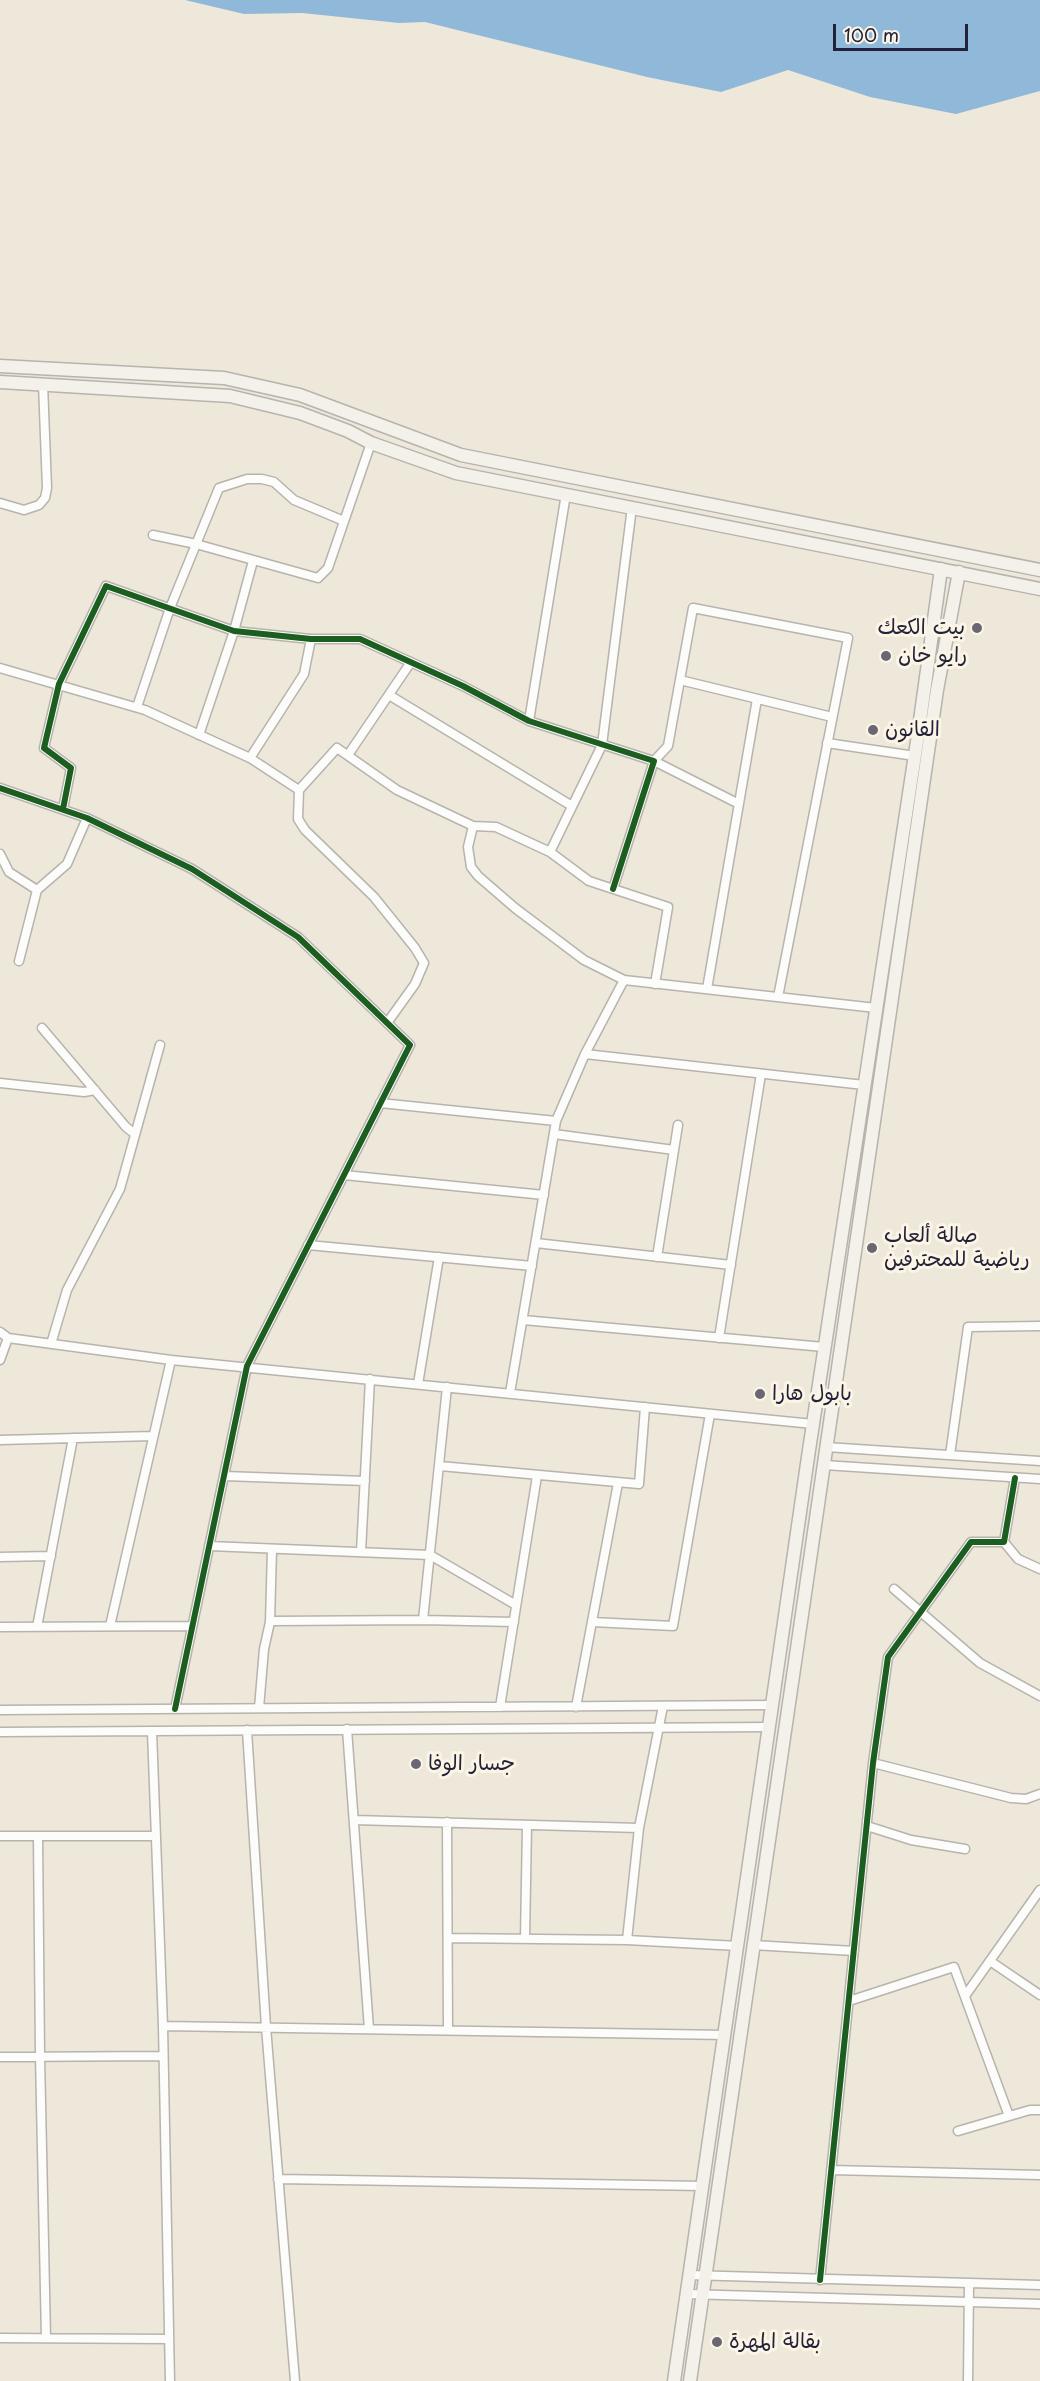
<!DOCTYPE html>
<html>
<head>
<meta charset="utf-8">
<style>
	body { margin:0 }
	#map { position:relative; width:1040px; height:2381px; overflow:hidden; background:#eee8db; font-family:"Playpen Sans",sans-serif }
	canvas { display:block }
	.scale { position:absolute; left:833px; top:24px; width:135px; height:27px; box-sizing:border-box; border:3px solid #22223b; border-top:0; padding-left:8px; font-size:18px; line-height:21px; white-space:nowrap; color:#22223b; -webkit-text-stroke:4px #fcf5e5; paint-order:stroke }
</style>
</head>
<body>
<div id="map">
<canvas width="1040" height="2381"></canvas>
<div class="scale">100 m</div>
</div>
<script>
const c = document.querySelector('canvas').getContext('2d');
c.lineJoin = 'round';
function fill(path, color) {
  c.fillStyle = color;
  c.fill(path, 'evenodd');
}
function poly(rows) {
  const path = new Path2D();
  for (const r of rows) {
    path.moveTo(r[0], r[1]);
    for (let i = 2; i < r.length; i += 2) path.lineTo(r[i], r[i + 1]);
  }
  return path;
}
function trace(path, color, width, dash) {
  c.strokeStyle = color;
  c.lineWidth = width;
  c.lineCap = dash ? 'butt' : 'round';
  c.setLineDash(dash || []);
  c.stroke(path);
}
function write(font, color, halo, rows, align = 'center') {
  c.font = font + ' "Playpen Sans","Playpen Sans Arabic",sans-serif';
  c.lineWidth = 6;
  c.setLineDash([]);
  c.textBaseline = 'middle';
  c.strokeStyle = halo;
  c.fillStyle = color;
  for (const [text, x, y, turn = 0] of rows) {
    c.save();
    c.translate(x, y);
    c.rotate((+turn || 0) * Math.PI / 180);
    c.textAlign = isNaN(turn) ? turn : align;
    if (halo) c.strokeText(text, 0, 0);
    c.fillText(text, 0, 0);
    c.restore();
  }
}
fill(poly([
	[185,0,1040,0,1040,91,956,114,870,97,788,70,721,92,647,77,425,22,399,23,302,13,244,14]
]), '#90b8d9');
const minor = poly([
	[0,503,24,510,39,505,45,498,47,488,43,384],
	[153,535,196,544,318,578,328,568,371,443],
	[0,668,145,710,250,758,299,790,337,748,397,790,473,826,496,827,550,852,589,881,668,907,655,984],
	[680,680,832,717],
	[389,695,572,806],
	[137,707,170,608,219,488,247,479,262,479,274,482,294,500,344,521],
	[529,721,566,494],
	[199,735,234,631,253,561],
	[827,743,915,756],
	[348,755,411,662],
	[250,758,304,674,311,639],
	[0,788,87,818,192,869,298,937,410,1045,247,1366,175,1709],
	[299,790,298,819,305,830,374,897,415,948,424,963,415,984,387,1023],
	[739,804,654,761,668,746,693,608,848,638,778,997],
	[63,809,71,768,44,748,59,684,106,586,234,631,311,639,360,639,463,686,529,721,654,761,613,889],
	[473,826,468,847,471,867,478,876,515,908,584,960,624,980],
	[550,852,602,745,632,507],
	[0,854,9,872,37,890],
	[19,961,37,890,67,864,87,818],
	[707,989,757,699],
	[42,1028,126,1127,135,1134],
	[585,1054,864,1085],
	[0,1083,84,1092,95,1090],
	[380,1103,556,1121],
	[554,1134,674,1150],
	[344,1175,544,1195],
	[536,1243,731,1265],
	[308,1245,532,1266],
	[657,1257,678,1125],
	[523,1320,824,1347],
	[0,1332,8,1338,171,1360,813,1424],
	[719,1338,761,1074],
	[51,1344,67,1290,120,1189,160,1045],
	[0,1360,8,1338],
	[418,1384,439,1257],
	[510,1393,556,1121,585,1054,624,980,876,1008],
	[0,1440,153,1436],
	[826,1447,1040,1461],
	[950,1455,968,1327,1040,1326],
	[824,1465,1040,1479],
	[440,1466,639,1484,645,1407],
	[224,1476,365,1481],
	[1004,1542,1018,1559,1040,1569],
	[209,1546,430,1555,516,1605],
	[361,1552,370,1379],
	[0,1557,51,1556],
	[894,1589,980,1663,1040,1696],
	[423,1620,514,1622],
	[274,1621,423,1620,447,1387],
	[592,1622,673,1626,710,1414],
	[110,1626,171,1360],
	[0,1627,192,1626],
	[37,1627,73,1438],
	[500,1707,537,1476],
	[576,1707,618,1483],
	[259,1708,264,1649,270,1622,272,1549],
	[0,1710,772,1705],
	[347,1729,369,2029],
	[247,1730,266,2027,295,2381],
	[152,1731,163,2026,170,2381],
	[0,1732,769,1727],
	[873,1763,1011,1798,1026,1799,1040,1794],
	[354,1820,639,1828],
	[447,1822,448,2030],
	[867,1826,911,1840,965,1849],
	[0,1836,156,1836],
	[38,1836,40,2056,46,2338],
	[449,1938,627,1940,738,1946],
	[525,1939,527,1825],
	[627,1940,639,1828,663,1706],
	[753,1945,854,1951],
	[990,1961,1040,1995],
	[965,1996,1040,1890],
	[849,2001,954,1967,1009,2116],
	[163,2026,726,2035],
	[0,2057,163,2056],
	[958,2131,1030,2110,1040,2110],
	[831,2170,1040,2175],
	[278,2179,703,2186],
	[689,2275,1040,2285],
	[820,2280,873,1763,888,1657,971,1542,1004,1542,1015,1478],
	[686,2294,1040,2304],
	[0,2338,169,2339],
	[968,2381,969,2284]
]);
const secondary = poly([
	[0,366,224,378,300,395,461,455,1040,570],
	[0,382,230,396,300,413,348,431,371,443,456,473,1040,589],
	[674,2381,809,1450,918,735,941,569],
	[690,2381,937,690,959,572]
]);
trace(minor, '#b7b3ad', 11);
trace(secondary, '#b7b3ad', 15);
trace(minor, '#fcfcfa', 8);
trace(secondary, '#f4f1eb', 12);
trace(poly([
	[0,788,87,818,192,869,298,937,410,1045,247,1366,175,1709],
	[63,809,71,768,44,748,59,684,106,586,234,631,311,639,360,639,463,686,529,721,654,761,613,889],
	[820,2280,873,1763,888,1657,971,1542,1004,1542,1015,1478]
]), '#1b5e20', 6);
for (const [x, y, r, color] of [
	[977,628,6,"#696773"],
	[886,656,6,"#696773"],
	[873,730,6,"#696773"],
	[872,1248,6,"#696773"],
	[760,1394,6,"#696773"],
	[416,1764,6,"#696773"],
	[717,2342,6,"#696773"]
]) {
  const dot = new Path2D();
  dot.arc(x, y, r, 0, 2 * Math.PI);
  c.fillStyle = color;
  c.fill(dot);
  trace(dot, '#fcf5e5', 2);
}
write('21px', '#22223b', '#fcf5e5', [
	["بيت الكعك",965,628,"right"],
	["رايو خان",898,656],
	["القانون",885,730],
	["صالة ألعاب",884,1236],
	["رياضية للمحترفين",884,1260],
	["بابول هارا",772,1394],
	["جسار الوفا",428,1764],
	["بقالة المهرة",729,2342]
], 'left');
</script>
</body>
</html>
